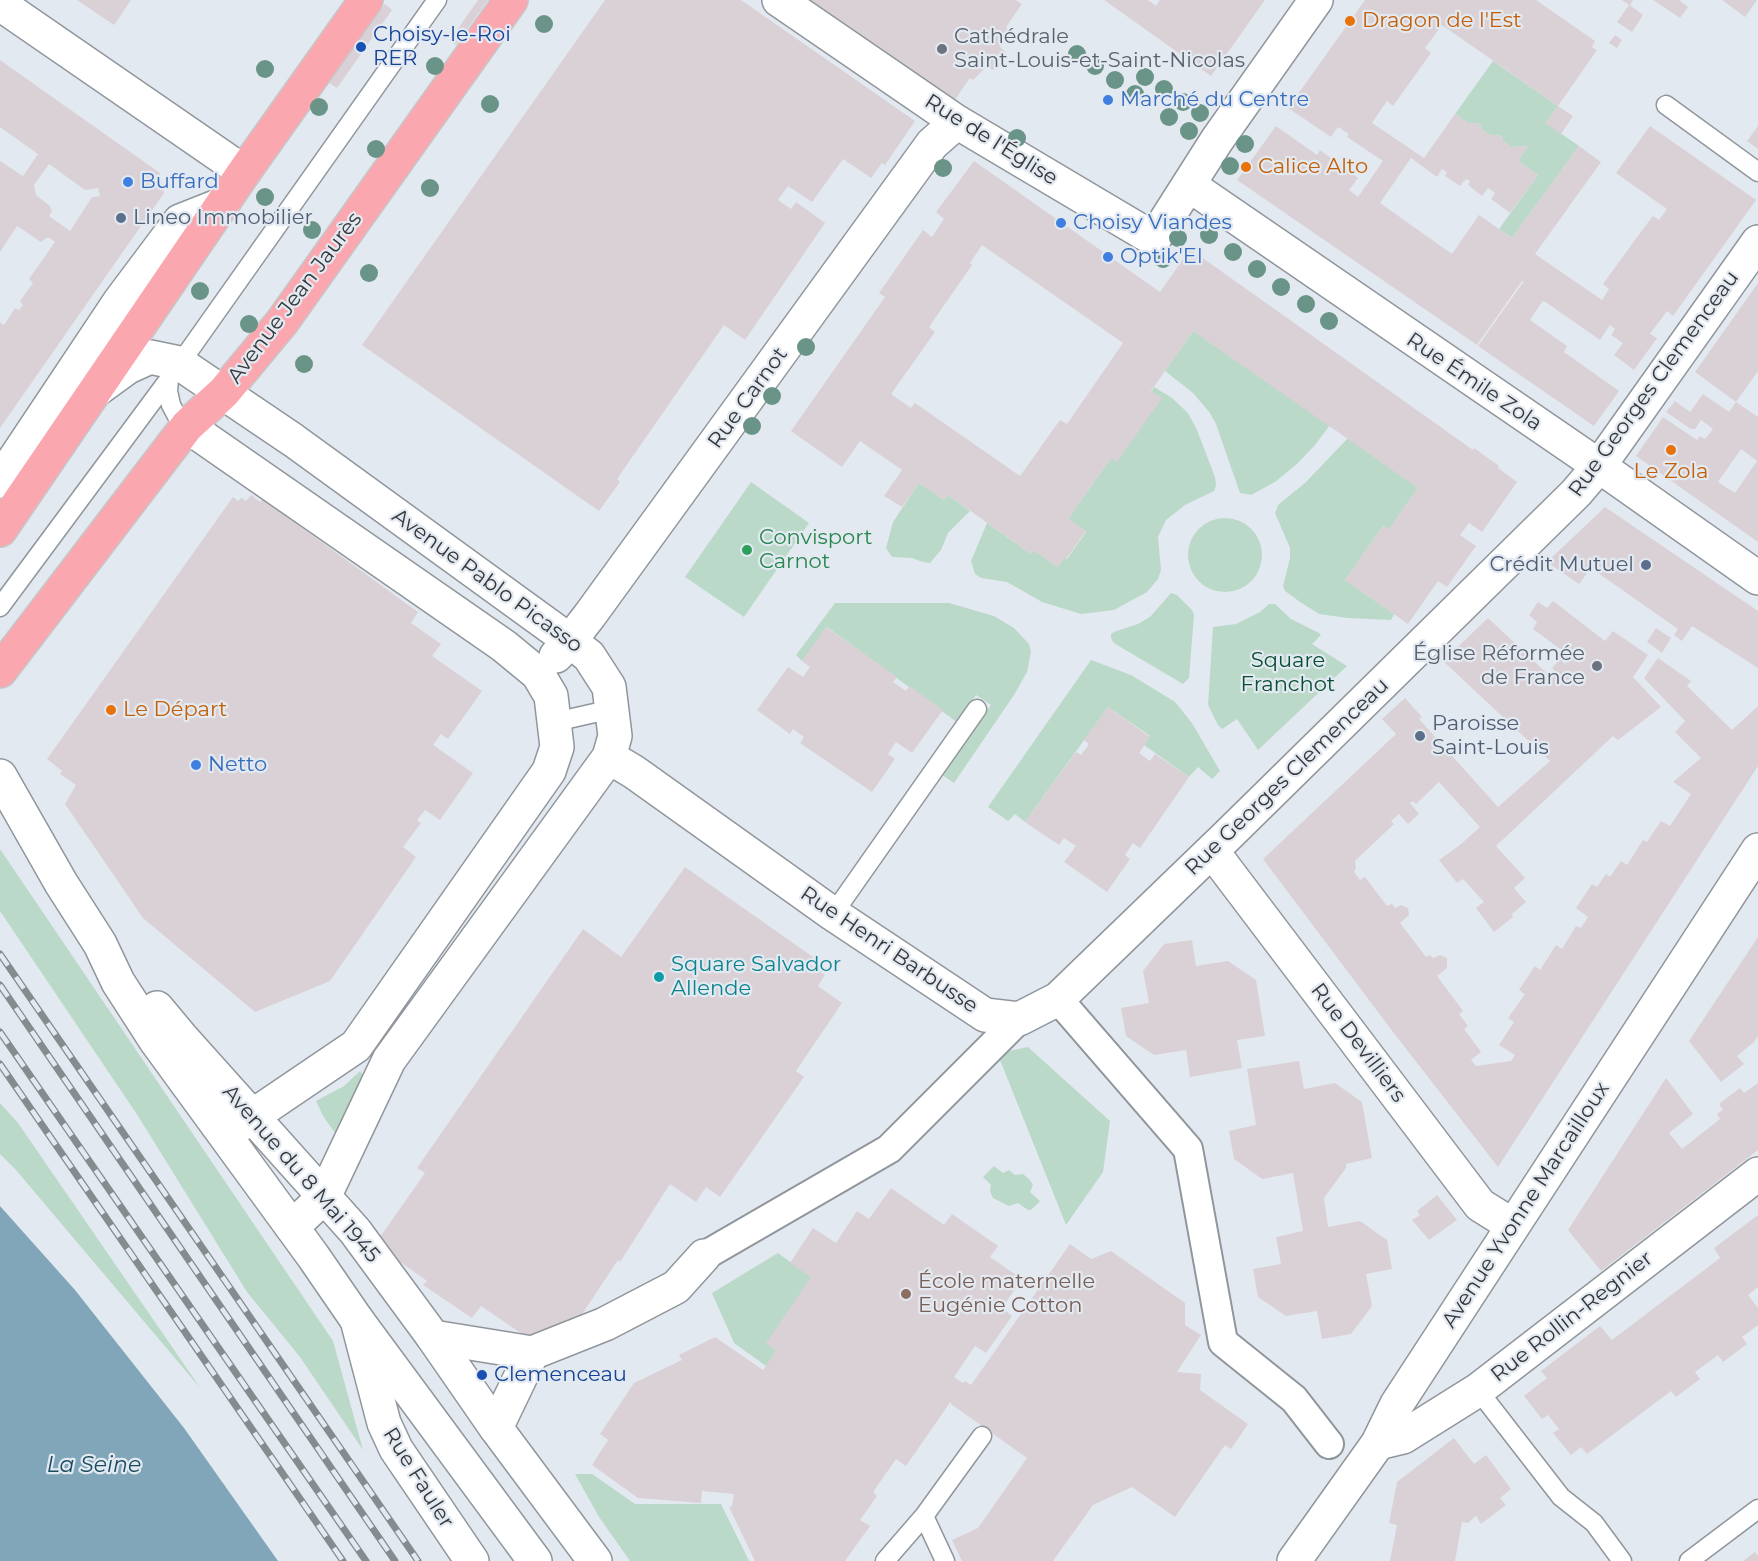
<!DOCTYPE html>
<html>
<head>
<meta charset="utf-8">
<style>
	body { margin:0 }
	canvas { display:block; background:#e3e9f0 }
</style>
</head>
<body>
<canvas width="1758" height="1561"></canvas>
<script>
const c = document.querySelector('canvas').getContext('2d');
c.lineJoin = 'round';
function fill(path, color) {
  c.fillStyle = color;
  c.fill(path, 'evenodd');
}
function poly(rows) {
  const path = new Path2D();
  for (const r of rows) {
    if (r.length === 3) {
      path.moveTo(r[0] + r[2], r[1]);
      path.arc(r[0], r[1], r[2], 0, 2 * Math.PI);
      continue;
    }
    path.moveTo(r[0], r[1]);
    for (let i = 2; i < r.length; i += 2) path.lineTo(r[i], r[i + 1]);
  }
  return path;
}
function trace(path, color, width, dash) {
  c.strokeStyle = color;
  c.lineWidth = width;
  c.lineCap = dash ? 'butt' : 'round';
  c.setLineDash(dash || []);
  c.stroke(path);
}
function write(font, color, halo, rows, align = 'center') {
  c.font = font + ' Montserrat,sans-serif';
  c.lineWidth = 4.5;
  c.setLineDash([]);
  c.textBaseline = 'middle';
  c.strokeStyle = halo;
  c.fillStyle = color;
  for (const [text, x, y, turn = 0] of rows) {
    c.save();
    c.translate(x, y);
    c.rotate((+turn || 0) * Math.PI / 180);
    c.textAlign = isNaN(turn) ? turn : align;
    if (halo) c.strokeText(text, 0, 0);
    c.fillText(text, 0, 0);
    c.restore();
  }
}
fill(poly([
	[1493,61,1558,106,1546,123,1579,146,1512,238,1499,229,1538,175,1518,161,1528,146,1511,147,1502,140,1503,137,1498,135,1490,135,1480,128,1482,124,1468,123,1455,114],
	[1193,331,1330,425,1315,445,1297,464,1275,482,1251,495,1240,493,1216,424,1210,413,1193,393,1165,371],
	[1154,387,1172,398,1188,413,1197,430,1215,477,1216,486,1214,491,1185,505,1166,520,1158,537,1161,570,1158,579,1147,592,1114,610,1081,614,1042,602,1007,582,981,578,975,574,971,561,987,523,1031,554,1033,550,1058,567,1064,558,1067,559,1086,532,1068,519,1111,458,1116,461],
	[1348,438,1418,488,1389,529,1383,526,1345,580,1394,614,1391,620,1348,618,1319,614,1300,602,1285,591,1283,586,1290,558,1290,548,1275,513,1278,505,1305,483],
	[751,482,809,523,744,617,685,577],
	[919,483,944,500,948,495,970,511,948,533,941,550,930,563,923,562,912,558,892,557,886,548,893,522],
	[1225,555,37],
	[1171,593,1177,595,1192,610,1194,615,1189,678,1183,684,1117,645,1113,642,1111,638,1111,634,1114,632,1138,624,1150,617],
	[835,603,949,603,994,616,1014,628,1029,644,1031,652,1027,672,1014,695,954,783,942,775,991,705,976,695,958,723,827,627,802,661,796,655],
	[1269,604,1275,604,1291,619,1319,633,1321,635,1312,644,1347,666,1258,750,1237,719,1222,729,1218,725,1208,705,1213,627,1236,624,1260,612],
	[1091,660,1131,675,1175,702,1192,723,1220,771,1212,779,1198,767,1189,777,1144,745,1150,736,1108,707,1025,822,1015,814,1008,821,988,807],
	[0,849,333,1341,363,1450,300,1357,247,1292,138,1116,0,911],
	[1028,1047,1110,1121,1103,1172,1066,1225,1000,1060,1009,1051],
	[360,1071,366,1079,354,1096,335,1133,323,1116,316,1101,344,1086],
	[0,1103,18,1123,201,1389,16,1170,0,1154],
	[994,1166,1003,1173,1009,1170,1015,1175,1023,1174,1030,1180,1033,1185,1030,1192,1040,1201,1031,1210,1028,1210,1018,1203,1009,1206,993,1198,990,1191,991,1185,983,1177],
	[778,1253,811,1277,783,1344,766,1366,734,1343,712,1293],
	[575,1474,592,1474,635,1504,721,1504,749,1561,630,1561,599,1517]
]), '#bbd9c9');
fill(poly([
	[0,1206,75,1290,184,1428,278,1561,0,1561]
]), '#81a6ba');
fill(poly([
	[77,0,131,0,114,25],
	[478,0,488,0,456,45,450,40],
	[605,0,741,0,915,121,885,165,882,163,871,178,843,159,812,202,788,186,778,200,791,209,796,202,825,223,745,340,724,325,617,479,620,482,599,511,362,345],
	[800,0,1016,0,1022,4,1006,27,1009,30,1000,47,1006,52,993,70,986,67,973,80,970,78,954,101,820,7,817,12],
	[1104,0,1148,0,1156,6,1160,0,1265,0,1211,76],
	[1365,0,1536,0,1595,41,1592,47,1597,50,1558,106,1442,25,1425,48,1431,53,1393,106,1387,101,1372,123,1424,158,1455,114,1468,123,1482,124,1480,128,1490,135,1498,135,1503,137,1502,140,1511,147,1529,146,1518,161,1538,175,1510,213,1491,199,1495,193,1488,188,1482,196,1468,185,1470,181,1466,179,1460,186,1445,176,1447,172,1442,169,1437,177,1411,158,1380,203,1452,254,1479,215,1512,238,1579,146,1601,162,1535,254,1602,300,1609,289,1603,284,1640,233,1653,216,1659,220,1667,209,1616,173,1650,126,1756,200,1673,316,1667,311,1650,334,1657,338,1634,370,1614,355,1623,343,1611,335,1615,329,1610,325,1600,340,1544,301,1542,302,1530,320,1567,346,1564,352,1619,391,1594,426,1478,346,1524,281,1522,281,1477,345,1237,180,1276,126,1317,155,1320,150,1358,178,1349,190,1358,197,1383,161,1347,137,1349,134,1338,127,1331,137,1288,108],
	[1622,0,1633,0,1630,5,1643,15,1632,32,1617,22,1629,5],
	[1653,0,1679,0,1688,7,1680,18],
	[1722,0,1757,0,1745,17],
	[385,4,392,10,337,88,329,83],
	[1615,35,1622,40,1617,48,1609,43],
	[0,60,160,173,164,193,0,428,0,322,4,325,15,308,19,310,23,305,20,301,33,283,29,279,55,242,48,237,41,242,17,226,0,252,0,161,23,176,38,154,0,127],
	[49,164,85,190,98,188,100,196,92,197,70,231,49,216,52,211,50,206,36,195,34,185],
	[1558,106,1573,116,1561,134,1545,123],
	[1758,126,1758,149,1747,141],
	[974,161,1160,292,1190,249,1473,450,1474,448,1499,466,1498,468,1517,482,1482,532,1469,523,1460,535,1476,546,1447,587,1438,581,1408,624,1345,580,1383,526,1389,529,1418,488,1193,331,1151,391,1162,398,1117,462,1111,458,1068,519,1086,531,1066,559,1064,558,1058,567,1033,550,1031,554,948,495,944,500,919,483,902,507,889,499,884,496,902,470,860,441,842,467,791,431,885,297,879,293,923,230,932,237,944,219,936,212],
	[982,245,1123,343,1067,424,1060,420,1020,476,915,403,911,408,891,394,935,332,929,327,972,265,970,263],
	[1758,283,1758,371,1736,402,1695,372],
	[1703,394,1729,412,1736,402,1758,417,1758,542,1636,456,1663,417,1697,440,1700,436,1705,439,1713,429,1701,420,1695,429,1691,429,1666,412,1675,401,1690,412],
	[1741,449,1757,461,1735,493,1718,482],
	[251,495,260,502,262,499,418,612,411,623,441,644,432,656,482,691,448,739,441,734,433,745,473,773,440,820,425,810,417,820,421,823,403,847,416,857,330,981,255,1012,143,918,65,804,76,785,60,774,62,771,47,759,233,497,238,501,241,498,246,501],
	[1605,507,1758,611,1758,668,1692,626,1682,641,1674,635,1678,629,1591,568,1579,584,1547,562],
	[1553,601,1605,641,1613,631,1648,655,1633,677,1661,707,1618,740,1613,736,1496,846,1525,878,1514,888,1526,902,1512,914,1513,917,1494,932,1476,908,1484,902,1463,879,1457,883,1439,860,1460,845,1480,827,1439,782,1416,804,1413,801,1410,803,1419,814,1408,824,1399,814,1391,821,1394,824,1355,861,1356,868,1354,872,1360,880,1365,877,1387,906,1392,904,1395,908,1401,905,1408,908,1409,915,1400,923,1426,957,1430,955,1433,958,1440,955,1447,958,1447,968,1437,976,1463,1011,1459,1014,1468,1026,1464,1029,1481,1052,1471,1060,1476,1066,1511,1061,1515,1055,1499,1045,1514,1022,1508,1018,1525,994,1519,990,1535,966,1540,970,1556,945,1562,949,1576,926,1581,928,1588,917,1576,908,1592,884,1597,887,1606,874,1610,877,1621,861,1627,865,1643,840,1647,842,1661,821,1670,826,1691,794,1673,782,1701,758,1675,732,1685,721,1644,678,1658,658,1691,681,1687,686,1732,730,1758,706,1758,766,1498,1167,1393,1032,1263,859,1396,734,1382,719,1405,698,1422,717,1419,719,1498,807,1550,761,1443,661,1488,618,1552,678,1557,673,1552,668,1560,659,1565,664,1571,657,1533,629,1537,622,1529,615,1538,602,1547,608],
	[826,627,897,677,893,682,906,691,909,686,943,710,912,753,896,742,888,754,895,759,872,792,800,743,804,737,793,729,790,734,757,710,788,667,803,677,810,667,802,661],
	[1656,628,1671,638,1662,653,1647,642],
	[1108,707,1150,737,1139,753,1150,761,1155,754,1189,777,1140,848,1133,843,1125,855,1130,859,1107,892,1064,862,1076,846,1064,838,1059,845,1025,822,1076,752,1081,755,1089,744,1084,740],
	[685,867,813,957,809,964,825,975,818,986,842,1003,796,1071,804,1077,720,1197,706,1187,696,1202,670,1184,620,1262,618,1260,571,1331,534,1342,481,1306,472,1318,423,1285,427,1281,375,1244,425,1173,417,1168,583,929,621,957],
	[1758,937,1758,1036,1754,1042,1737,1056,1744,1064,1721,1082,1689,1041],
	[1192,940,1196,966,1228,961,1256,980,1265,1036,1237,1040,1242,1068,1190,1077,1186,1050,1154,1055,1126,1036,1121,1008,1149,1003,1143,971,1164,944],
	[1299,1061,1304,1089,1335,1083,1362,1102,1372,1158,1346,1164,1346,1168,1324,1198,1328,1227,1360,1221,1387,1240,1392,1269,1366,1274,1372,1306,1351,1334,1322,1339,1317,1311,1286,1316,1258,1297,1253,1269,1281,1264,1276,1237,1303,1231,1293,1173,1262,1179,1234,1159,1229,1131,1256,1125,1247,1069],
	[1666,1078,1693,1114,1669,1133,1682,1149,1720,1119,1717,1114,1723,1110,1719,1104,1740,1088,1744,1093,1758,1083,1758,1150,1601,1271,1568,1230],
	[891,1188,944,1225,952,1214,998,1246,990,1257,1022,1279,1002,1308,1012,1316,986,1353,975,1346,954,1377,963,1383,965,1381,971,1385,1070,1244,1091,1259,1111,1251,1185,1303,1185,1325,1201,1335,1177,1372,1201,1374,1200,1390,1248,1424,1231,1449,1225,1445,1175,1517,1132,1487,1093,1505,1053,1561,962,1561,952,1540,978,1528,1027,1458,951,1404,951,1401,945,1397,951,1401,906,1466,896,1459,873,1492,877,1496,860,1520,870,1526,845,1561,755,1561,729,1507,732,1506,734,1494,702,1491,701,1503,638,1498,592,1465,608,1440,600,1434,634,1383,682,1360,679,1355,715,1337,763,1370,776,1351,766,1343,811,1277,790,1263,813,1228,836,1243,857,1211,869,1219],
	[1437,1195,1457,1220,1429,1240,1412,1220,1420,1215,1417,1211],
	[1758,1215,1758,1287,1748,1295,1758,1308,1758,1325,1742,1337,1747,1344,1723,1362,1718,1355,1695,1372,1700,1379,1676,1397,1671,1391,1587,1454,1581,1447,1571,1455,1553,1433,1559,1429,1548,1415,1542,1419,1524,1396,1547,1378,1541,1371,1600,1326,1612,1340,1720,1258,1714,1248],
	[1454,1438,1474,1464,1486,1455,1511,1489,1500,1498,1506,1505,1481,1524,1476,1516,1468,1523,1462,1522,1455,1561,1390,1561,1397,1525,1389,1523,1397,1482],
	[1755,1552,1758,1556,1758,1561,1743,1561]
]), '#dad1d6');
const service = poly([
	[1666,105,1758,172],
	[169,379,168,391,171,405,178,418,187,426],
	[0,607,169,379,437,0],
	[555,722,612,709],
	[833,914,977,709],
	[1478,1390,1561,1497,1594,1523,1622,1561],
	[885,1561,924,1516],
	[945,1561,924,1516,982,1436],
	[1689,1561,1758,1509]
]);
const pedestrian = poly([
	[1058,999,1188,1149,1223,1342,1294,1399,1329,1444],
	[704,1256,889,1149,1019,1019]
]);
const minor = poly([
	[779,0,957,122,1154,239,1217,140,1316,0],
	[1189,185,1599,466,1758,578],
	[95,391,128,367,150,357,179,363,293,440,570,641,589,656,609,687,615,736,609,757,389,1060,324,1197,292,1227],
	[187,426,504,646,538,674,551,696,557,747,549,771,356,1046,229,1132],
	[0,481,120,301,180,221,223,204],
	[556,656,570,641,590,615,932,144,957,122],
	[609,757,634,772,833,914,985,1015,1019,1019,1058,999,1229,834,1576,493,1599,466,1758,242],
	[1212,851,1480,1205,1512,1225],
	[357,1320,384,1423,396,1449,472,1561],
	[433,1337,532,1353,605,1324,676,1287,704,1256],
	[496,1428,532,1353],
	[1378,1443,1403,1437,1478,1390,1758,1174]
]);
const tertiary = poly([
	[1294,1561,1378,1443,1397,1404,1758,850]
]);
const secondary = poly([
	[0,4,244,172],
	[0,776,61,883,100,944,118,982,156,1041,313,1256,357,1320,535,1561],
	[157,1008,182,1038,355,1231,433,1337,496,1428,595,1561]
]);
const primary = poly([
	[0,530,244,172,366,0],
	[0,671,187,426,224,392,282,322,511,0]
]);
trace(service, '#90969c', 21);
trace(pedestrian, '#90969c', 32);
trace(minor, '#90969c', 36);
trace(tertiary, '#90969c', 36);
trace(secondary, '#90969c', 36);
trace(primary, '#c6c7c8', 36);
trace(service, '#fff', 18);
trace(pedestrian, '#fff', 28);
trace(minor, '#fff', 33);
trace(tertiary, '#fff', 33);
trace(secondary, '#fff', 33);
trace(primary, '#fba7b0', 33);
const rail = poly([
	[0,954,418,1561],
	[0,985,395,1561],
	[0,1032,366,1561],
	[0,1064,343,1561]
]);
trace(rail, '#868b90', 7);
trace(rail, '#e3e9f0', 4.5, [14]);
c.fillStyle = '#6b9489';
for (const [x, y] of [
	[544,24],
	[1077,54],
	[435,66],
	[1095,66],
	[265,69],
	[1145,77],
	[1115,80],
	[1164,89],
	[1135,94],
	[1183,102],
	[490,104],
	[319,107],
	[1200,113],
	[1169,117],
	[1189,131],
	[1017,138],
	[1245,144],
	[376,149],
	[1230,166],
	[943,168],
	[430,188],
	[265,197],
	[312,230],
	[1209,235],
	[1178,238],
	[1233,252],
	[1163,259],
	[1257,269],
	[369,273],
	[1281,287],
	[200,291],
	[1306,304],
	[1329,321],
	[249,324],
	[806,347],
	[304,364],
	[772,396],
	[752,426]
]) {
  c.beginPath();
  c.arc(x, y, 9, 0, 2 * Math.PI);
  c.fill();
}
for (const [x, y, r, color] of [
	[1350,21,6,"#e8710a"],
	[361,47,6,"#1a4fb4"],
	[942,49,6,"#6b7280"],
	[1108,100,6,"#3f7fe0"],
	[1246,167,6,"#e8710a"],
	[128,182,6,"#3f7fe0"],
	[121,218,6,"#5c6f8a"],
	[1061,223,6,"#3f7fe0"],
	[1108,257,6,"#3f7fe0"],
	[1671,450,6,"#e8710a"],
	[747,550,6,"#2e9e5b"],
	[1646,565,6,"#5c6f8a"],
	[1597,666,6,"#6b7280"],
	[111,710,6,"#e8710a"],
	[1420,736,6,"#5c6f8a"],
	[196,765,6,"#3f7fe0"],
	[659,977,6,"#0f9aa8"],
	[906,1294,6,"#8d6e63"],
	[482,1375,6,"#1a4fb4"]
]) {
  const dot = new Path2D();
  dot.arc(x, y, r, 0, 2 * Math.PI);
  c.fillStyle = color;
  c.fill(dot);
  trace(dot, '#e3e9f0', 2);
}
write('21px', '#c56008', '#e3e9f0', [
	["Dragon de l'Est",1362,21],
	["Calice Alto",1258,167],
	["Le Zola",1671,472,"center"],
	["Le Départ",123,710]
], 'left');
write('21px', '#164399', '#e3e9f0', [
	["Choisy-le-Roi",373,35],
	["RER",373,59],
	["Clemenceau",494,1375]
], 'left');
write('21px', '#5b616d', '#e3e9f0', [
	["Cathédrale",954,37],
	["Saint-Louis-et-Saint-Nicolas",954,61],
	["Église Réformée",1585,654,"right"],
	["de France",1585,678,"right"]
], 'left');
write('21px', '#366cbe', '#e3e9f0', [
	["Marché du Centre",1120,100],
	["Buffard",140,182],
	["Choisy Viandes",1073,223],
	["Optik'El",1120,257],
	["Netto",208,765]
], 'left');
write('21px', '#35383b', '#e3e9f0', [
	["Rue de l'Église",991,140,32],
	["Avenue Jean Jaurès",295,298,-53],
	["Rue Émile Zola",1474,382,34],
	["Rue Georges Clemenceau",1654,384,-54],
	["Rue Carnot",748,398,-54],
	["Avenue Pablo Picasso",487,581,36],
	["Rue Georges Clemenceau",1287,777,-44],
	["Rue Henri Barbusse",889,950,34],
	["Rue Devilliers",1358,1043,53],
	["Avenue du 8 Mai 1945",301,1174,49],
	["Avenue Yvonne Marcailloux",1526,1205,-57],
	["Rue Rollin-Regnier",1572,1317,-38],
	["Rue Fauler",418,1478,58]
]);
write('21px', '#4e5e75', '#e3e9f0', [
	["Lineo Immobilier",133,218],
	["Crédit Mutuel",1634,565,"right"],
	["Paroisse",1432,724],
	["Saint-Louis",1432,748]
], 'left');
write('21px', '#27864d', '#e3e9f0', [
	["Convisport",759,538],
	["Carnot",759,562]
], 'left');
write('21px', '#084f34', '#e3e9f0', [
	["Square",1288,661],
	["Franchot",1288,685]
]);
write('21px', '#0d838f', '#e3e9f0', [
	["Square Salvador",671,965],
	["Allende",671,989]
], 'left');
write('21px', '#785e54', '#e3e9f0', [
	["École maternelle",918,1282],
	["Eugénie Cotton",918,1306]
], 'left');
write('italic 22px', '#184a60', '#e3e9f0', [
	["La Seine",94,1466]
]);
</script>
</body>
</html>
